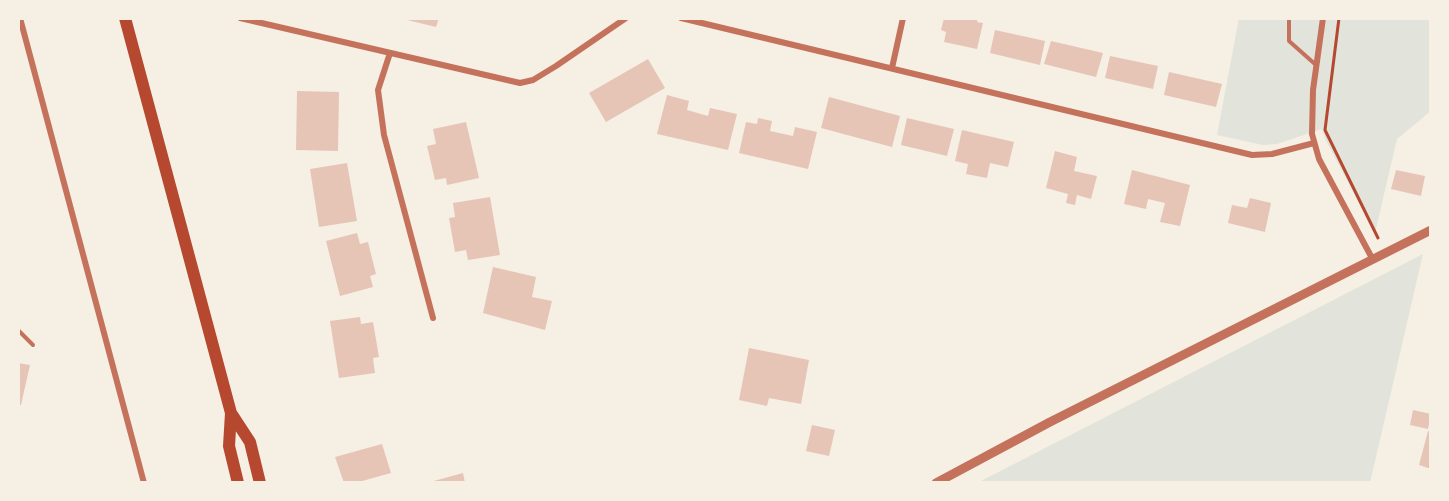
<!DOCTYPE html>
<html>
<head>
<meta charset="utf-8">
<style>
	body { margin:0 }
	#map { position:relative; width:1449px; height:501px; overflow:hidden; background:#f6efe4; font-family:"Golos Text",sans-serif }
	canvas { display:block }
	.frame { position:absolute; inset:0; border:20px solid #f6efe4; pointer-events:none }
</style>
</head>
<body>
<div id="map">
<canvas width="1449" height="501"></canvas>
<div class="frame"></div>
</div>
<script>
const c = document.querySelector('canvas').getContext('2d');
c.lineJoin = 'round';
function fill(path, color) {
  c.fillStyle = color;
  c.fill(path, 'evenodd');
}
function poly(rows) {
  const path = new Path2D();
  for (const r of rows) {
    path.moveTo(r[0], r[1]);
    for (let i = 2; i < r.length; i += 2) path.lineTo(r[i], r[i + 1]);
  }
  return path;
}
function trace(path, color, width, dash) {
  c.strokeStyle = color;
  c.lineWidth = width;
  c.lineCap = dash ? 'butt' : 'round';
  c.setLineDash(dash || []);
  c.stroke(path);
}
fill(poly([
	[1239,18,1431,18,1431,111,1397,139,1375,233,1326,141,1322,129,1277,144,1263,145,1217,135],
	[1423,254,1370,483,977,483]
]), '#e2e4dc');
fill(poly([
	[399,18,439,18,436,27],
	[944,18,978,18,977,22,983,23,977,49,944,42,946,32,941,30],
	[995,30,1045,41,1040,65,990,53],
	[1051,41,1103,53,1096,77,1044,64],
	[1110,56,1158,66,1153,89,1105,78],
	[648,59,665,88,606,122,589,93],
	[1169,72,1222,84,1216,107,1164,95],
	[297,91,339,92,338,151,296,150],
	[667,95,689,101,687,110,708,116,710,108,737,114,728,150,657,134],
	[829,97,900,116,892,147,821,128],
	[758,118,772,121,770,131,793,136,795,127,817,132,808,169,739,153,746,122,757,124],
	[907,118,954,129,947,156,901,145],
	[466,122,479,178,447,185,446,178,435,180,427,146,436,144,433,129],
	[962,130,1014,142,1008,167,990,163,987,178,966,174,968,164,955,161],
	[1055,151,1077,157,1074,171,1097,176,1091,199,1077,195,1075,205,1066,203,1068,194,1046,188],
	[347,163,357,221,319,227,310,169],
	[1132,170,1190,185,1180,226,1160,222,1165,203,1148,199,1146,209,1124,204],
	[1396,170,1425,176,1421,196,1391,189],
	[490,197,500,255,468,260,466,250,455,252,449,218,455,217,453,203],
	[1250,198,1271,203,1265,232,1228,223,1232,205,1247,208],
	[357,233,360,244,368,242,376,274,370,276,373,287,340,296,326,241],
	[493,267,536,277,532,297,552,301,545,330,483,313],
	[360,317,361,324,373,322,379,357,373,358,375,373,339,378,330,321],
	[749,348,809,360,801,404,769,398,767,406,739,400],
	[18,363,30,365,21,405,18,404],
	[1413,410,1431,414,1428,429,1410,425],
	[812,425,835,430,829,456,806,451],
	[1428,431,1431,432,1431,469,1419,465],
	[382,444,391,473,355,483,344,483,335,457],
	[463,473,465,483,430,483,430,482]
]), '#e6c5b7');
trace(poly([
	[1339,18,1325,130,1378,238]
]), '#b5482f', 3);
trace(poly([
	[1289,18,1289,41,1316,65],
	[18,330,33,345]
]), '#c5725c', 4);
trace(poly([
	[20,18,144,483],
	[240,18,520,83,533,80,556,66,626,18],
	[681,18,1252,155,1272,154,1314,143],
	[1323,18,1313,90,1312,134,1319,159,1373,260],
	[390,53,378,90,384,135,433,318],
	[892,68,903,18]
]), '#c5725c', 6);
trace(poly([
	[936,483,1050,422,1431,230]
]), '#c5725c', 9);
trace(poly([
	[125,18,231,413,250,442,260,483],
	[231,413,229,446,238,483]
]), '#b5482f', 12);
</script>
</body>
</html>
